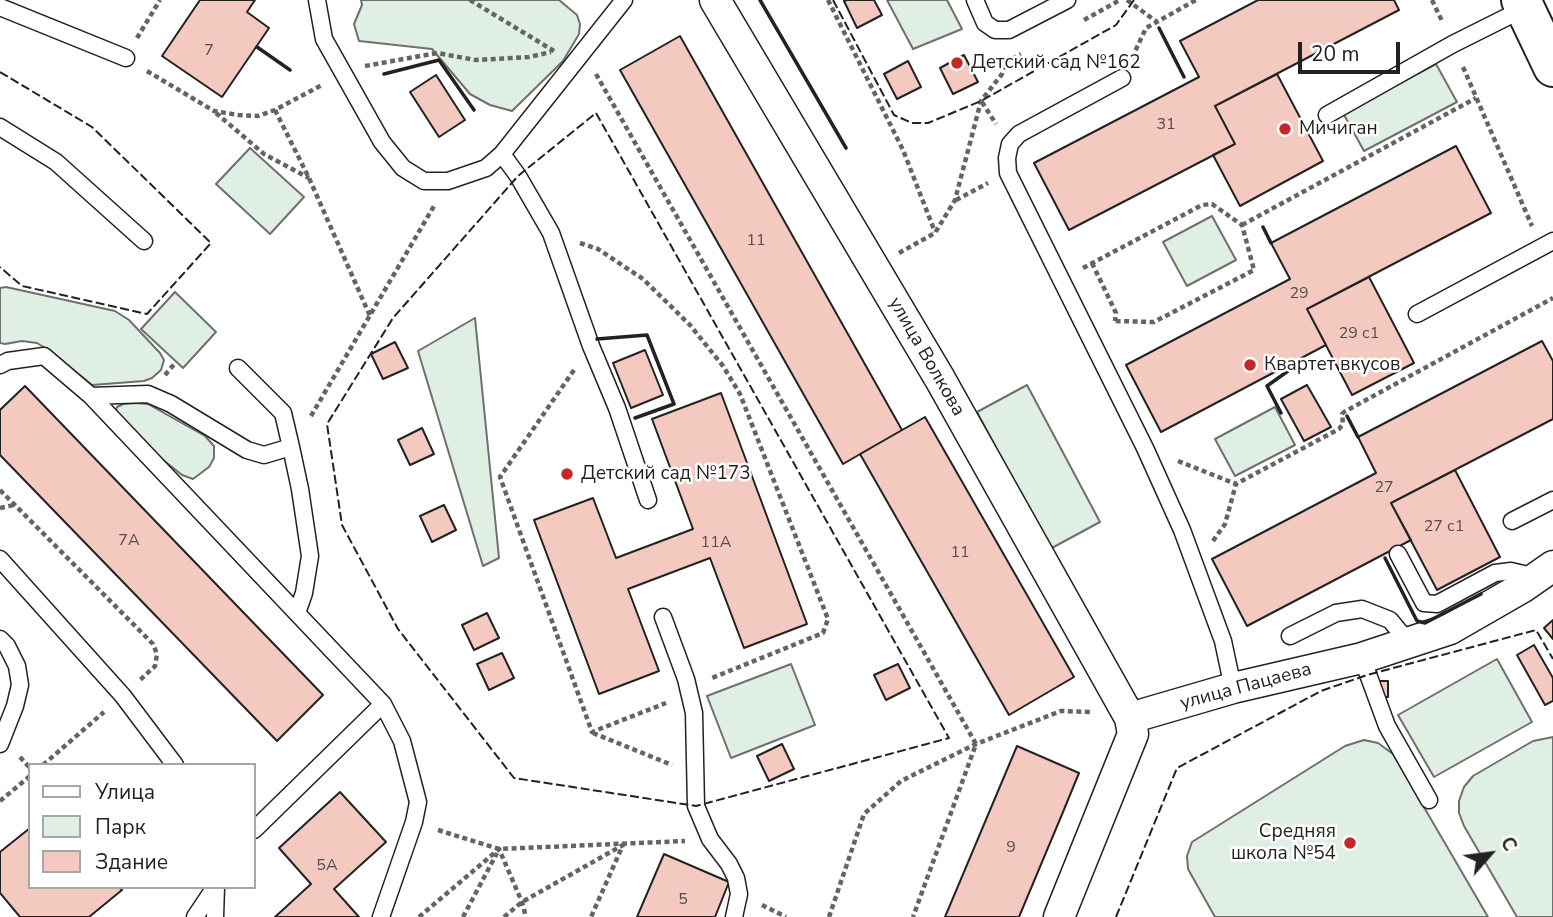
<!DOCTYPE html>
<html>
<head>
<meta charset="utf-8">
<style>
	body { margin:0 }
	#map { position:relative; width:1553px; height:917px; overflow:hidden; background:#fff; font-family:"Nunito Sans",sans-serif }
	canvas { display:block }
	.legend { position:absolute; left:28px; top:763px; width:228px; height:126px; box-sizing:border-box; background:#fff; border:2px solid #a7a7a7; margin:0; padding:9px 12px; list-style:none; font-size:21px; color:#222 }
	.legend li { display:flex; align-items:center; gap:14px; height:35px }
	.legend b { width:35px; border:2px solid #a7a7a7 }
	.north { position:absolute; left:1455px; top:819px; width:70px; height:70px; -webkit-text-stroke:5px #fff; paint-order:stroke; rotate:62deg; font-size:19px; font-weight:700; line-height:28px; text-align:center; color:#222 }
	.north::after { content:''; display:block; margin:auto; width:24px; height:32px; background:#222; clip-path:polygon(50% 0,100% 100%,50% 72%,0 100%) }
	.scale { position:absolute; left:1298px; top:42px; width:102px; height:32px; box-sizing:border-box; border:4px solid #222; border-top:0; padding-left:9px; font-size:21px; line-height:24px; white-space:nowrap; color:#222; -webkit-text-stroke:5px #fff; paint-order:stroke }
</style>
</head>
<body>
<div id="map">
<canvas width="1553" height="917"></canvas>
<ul class="legend">
<li><b style="height:9px;background:#fff"></b>Улица</li>
<li><b style="height:19px;background:#e0efe3"></b>Парк</li>
<li><b style="height:19px;background:#f3c9c0"></b>Здание</li>
</ul>
<div class="north">С</div>
<div class="scale">20 m</div>
</div>
<script>
const c = document.querySelector('canvas').getContext('2d');
c.lineJoin = 'round';
function fill(path, color) {
  c.fillStyle = color;
  c.fill(path, 'evenodd');
}
function poly(rows) {
  const path = new Path2D();
  for (const r of rows) {
    path.moveTo(r[0], r[1]);
    for (let i = 2; i < r.length; i += 2) path.lineTo(r[i], r[i + 1]);
  }
  return path;
}
function trace(path, color, width, dash) {
  c.strokeStyle = color;
  c.lineWidth = width;
  c.lineCap = dash ? 'butt' : 'round';
  c.setLineDash(dash || []);
  c.stroke(path);
}
function write(font, color, halo, rows, align = 'center') {
  c.font = font + ' "Nunito Sans",sans-serif';
  c.lineWidth = 5;
  c.setLineDash([]);
  c.textBaseline = 'middle';
  c.strokeStyle = halo;
  c.fillStyle = color;
  for (const [text, x, y, turn = 0] of rows) {
    c.save();
    c.translate(x, y);
    c.rotate((+turn || 0) * Math.PI / 180);
    c.textAlign = isNaN(turn) ? turn : align;
    if (halo) c.strokeText(text, 0, 0);
    c.fillText(text, 0, 0);
    c.restore();
  }
}
const green = poly([
	[361,0,559,0,577,15,580,24,579,34,563,61,512,111,490,105,470,94,432,49,359,41,354,24,362,5,361,0],
	[887,0,947,0,962,29,913,49,887,0],
	[1436,64,1457,102,1364,151,1343,113,1436,64],
	[250,148,304,197,270,234,216,184,250,148],
	[1212,216,1236,260,1187,286,1163,242,1212,216],
	[6,287,115,311,129,320,160,353,164,360,161,370,152,378,144,381,92,385,50,351,37,343,22,341,5,344,0,343,0,288,6,287],
	[175,292,216,332,183,368,141,329,175,292],
	[475,318,499,558,483,566,418,351,475,318],
	[1027,385,1100,522,1050,549,977,412,1027,385],
	[135,403,148,404,205,436,214,446,214,458,209,467,193,479,182,475,153,452,120,418,116,410,117,407,123,404,135,403],
	[1275,407,1295,445,1235,476,1215,439,1275,407],
	[1497,659,1532,722,1434,777,1398,715,1497,659],
	[791,664,815,725,731,758,707,696,791,664],
	[1553,737,1553,917,1517,917,1464,826,1459,813,1459,801,1464,787,1473,776,1533,741,1553,737],
	[1364,740,1378,743,1393,754,1488,917,1215,917,1188,869,1187,856,1192,842,1345,746,1364,740]
]);
fill(green, '#e0efe3');
trace(green, '#6f6f6f', 2);
const building = poly([
	[200,0,255,0,247,12,269,28,222,97,162,56,200,0],
	[847,0,874,0,882,15,857,28,844,1,847,0],
	[1258,0,1394,0,1399,10,1215,106,1235,144,1069,230,1034,163,1199,77,1180,41,1258,0],
	[680,36,902,430,843,464,620,70,680,36],
	[964,55,978,82,953,94,940,68,964,55],
	[908,61,921,87,897,99,884,74,908,61],
	[1277,74,1323,161,1240,206,1213,155,1235,144,1215,106,1277,74],
	[436,75,465,120,439,137,410,92,436,75],
	[1456,146,1491,213,1307,309,1326,345,1161,432,1126,365,1290,279,1271,243,1456,146],
	[1369,277,1414,363,1352,395,1307,309,1369,277],
	[1542,341,1553,361,1553,419,1391,503,1411,540,1247,626,1212,559,1376,473,1358,437,1542,341],
	[395,342,408,368,383,379,371,354,395,342],
	[645,350,663,395,631,408,613,363,645,350],
	[1307,385,1331,427,1304,441,1281,399,1307,385],
	[25,386,323,695,277,741,0,455,0,410,25,386],
	[721,393,807,624,744,648,710,558,628,589,659,671,599,694,534,520,593,498,616,558,693,529,652,419,721,393],
	[925,417,1074,677,1009,715,860,454,925,417],
	[422,428,434,454,410,465,398,440,422,428],
	[1455,470,1500,557,1437,590,1391,503,1455,470],
	[444,505,456,530,432,542,420,516,444,505],
	[487,613,499,638,474,650,462,625,487,613],
	[1553,620,1553,639,1544,628,1553,620],
	[1534,645,1553,678,1553,701,1545,705,1517,655,1534,645],
	[502,653,514,678,489,690,477,664,502,653],
	[898,664,910,688,886,700,874,675,898,664],
	[1377,681,1388,681,1388,697,1377,697,1377,681],
	[782,744,794,769,769,781,757,756,782,744],
	[1017,746,1079,773,1063,812,1019,917,945,917,1017,746],
	[340,792,386,842,334,889,359,917,275,917,311,884,279,848,340,792],
	[30,828,30,887,119,887,122,890,89,917,20,917,0,893,0,852,30,828],
	[664,854,729,882,715,917,637,917,664,854]
]);
fill(building, '#f3c9c0');
trace(building, '#222', 2);
const service = poly([
	[317,0,324,39,382,142,403,168,424,181,448,181,486,168,502,154,624,0],
	[975,0,985,23,995,30,1009,30,1067,0],
	[0,7,126,58],
	[1122,78,1019,134,1010,144,1007,158,1008,173,1145,448,1182,530,1223,641,1233,688],
	[1327,115,1453,44,1525,8],
	[0,127,56,162,144,241],
	[502,154,518,176,551,233,591,346,617,408,648,500],
	[1417,314,1553,241],
	[0,365,8,361,44,356,91,396,383,704,402,741,418,802,414,822,381,917],
	[238,368,283,413,291,447,300,489,310,556,304,593,297,613],
	[91,396,148,394,171,404,247,450,264,455,291,447],
	[1512,521,1553,500],
	[1398,554,1424,603,1437,604,1495,573,1511,571,1536,577],
	[0,559,123,696,175,765],
	[663,617,686,679,694,713,696,806,710,839,729,864,736,878,739,894,734,917],
	[1290,636,1336,613,1362,609,1390,620,1409,643],
	[0,639,7,646,17,666,20,685,15,706,0,744],
	[1362,658,1387,726,1429,800],
	[254,830,383,704],
	[195,917,215,887],
	[215,917,216,887]
]);
const minor = poly([
	[715,0,940,379,1130,718,1133,734,1059,917],
	[1130,718,1233,688,1362,658,1450,629,1523,587,1553,566]
]);
const secondary = poly([
	[1521,0,1553,67]
]);
trace(service, '#222', 19);
trace(minor, '#222', 33);
trace(secondary, '#222', 42);
trace(poly([
	[470,0,554,51],
	[828,0,903,150,935,232],
	[1127,0,1157,22],
	[1432,0,1442,21],
	[1084,20,1120,0],
	[137,38,160,0],
	[1132,58,1146,28,1196,0],
	[1005,63,1021,54],
	[365,66,437,53,476,60,529,57,551,52],
	[1463,67,1532,226],
	[147,71,214,111,238,115,258,116,275,110,322,85],
	[596,74,976,744,913,917],
	[982,102,996,124],
	[275,110,309,178,370,316],
	[216,113,264,154,309,178],
	[956,200,988,183],
	[1242,225,1476,98],
	[580,243,598,249,643,279,690,325,723,366,740,394,828,619,823,633,712,678],
	[899,253,935,233,955,200,981,101,1002,74,1005,63,1002,56],
	[1092,263,1116,313,1115,321],
	[1083,268,1202,205,1212,204,1242,225,1254,270,1154,322,1115,321],
	[574,370,500,477,592,732,666,703],
	[165,375,176,362],
	[311,416,434,206],
	[1178,461,1236,484,1339,429,1343,424,1342,414,1344,412,1553,298],
	[0,490,153,644,157,654,155,666,139,681],
	[0,508,14,505],
	[1213,541,1225,524,1236,484],
	[593,733,672,765],
	[20,757,30,768],
	[43,765,104,712],
	[0,801,30,776],
	[438,830,499,849,685,841],
	[762,905,786,917],
	[419,917,499,849,522,902,526,917],
	[463,917,497,853],
	[504,917,522,902,623,845,591,917],
	[829,917,864,814,901,781,976,744,1061,711,1091,712]
]), '#646464', 4.5, [5, 3.5]);
trace(service, '#fff', 16);
trace(minor, '#fff', 30);
trace(secondary, '#fff', 38);
trace(poly([
	[833,0,894,115,912,123,928,123,981,101,1116,25,1134,0],
	[0,72,92,127,211,243,147,314,22,286,0,267],
	[596,113,949,738,696,806,514,778,398,629,342,525,327,424,393,318,518,176,596,113],
	[1116,917,1177,768,1321,691,1367,675,1536,630,1553,659]
]), '#222', 2, [9, 3.5]);
trace(poly([
	[760,0,846,148],
	[1159,28,1184,77],
	[257,47,290,70],
	[384,74,439,60,474,110],
	[1263,227,1271,243],
	[597,339,647,335,674,404,635,418],
	[1281,413,1267,386,1295,366],
	[1347,416,1358,437],
	[1385,558,1417,621,1425,623,1481,594]
]), '#222', 3.5);
for (const [x, y, r, color] of [
	[957,63,7,"#c62828"],
	[1285,129,7,"#c62828"],
	[1250,365,7,"#c62828"],
	[567,474,7,"#c62828"],
	[1350,843,7,"#c62828"]
]) {
  const dot = new Path2D();
  dot.arc(x, y, r, 0, 2 * Math.PI);
  c.fillStyle = color;
  c.fill(dot);
  trace(dot, '#fff', 2.5);
}
write('16px', '#564c4a', null, [
	["7",209,51],
	["31",1166,125],
	["11",756,241],
	["29",1299,294],
	["29 с1",1359,334],
	["27",1384,488],
	["27 с1",1444,527],
	["7А",129,541],
	["11А",716,543],
	["11",960,553],
	["9",1011,848],
	["5А",327,866],
	["5",683,900]
]);
write('19px', '#222', '#fff', [
	["Детский сад №162",971,63],
	["Мичиган",1299,129],
	["Квартет вкусов",1264,365],
	["Детский сад №173",581,474],
	["Средняя",1336,832,"right"],
	["школа №54",1336,854,"right"]
], 'left');
write('19px', '#222', '#fff', [
	["улица Волкова",926,357,60],
	["улица Пацаева",1246,687,-15]
]);
</script>
</body>
</html>
